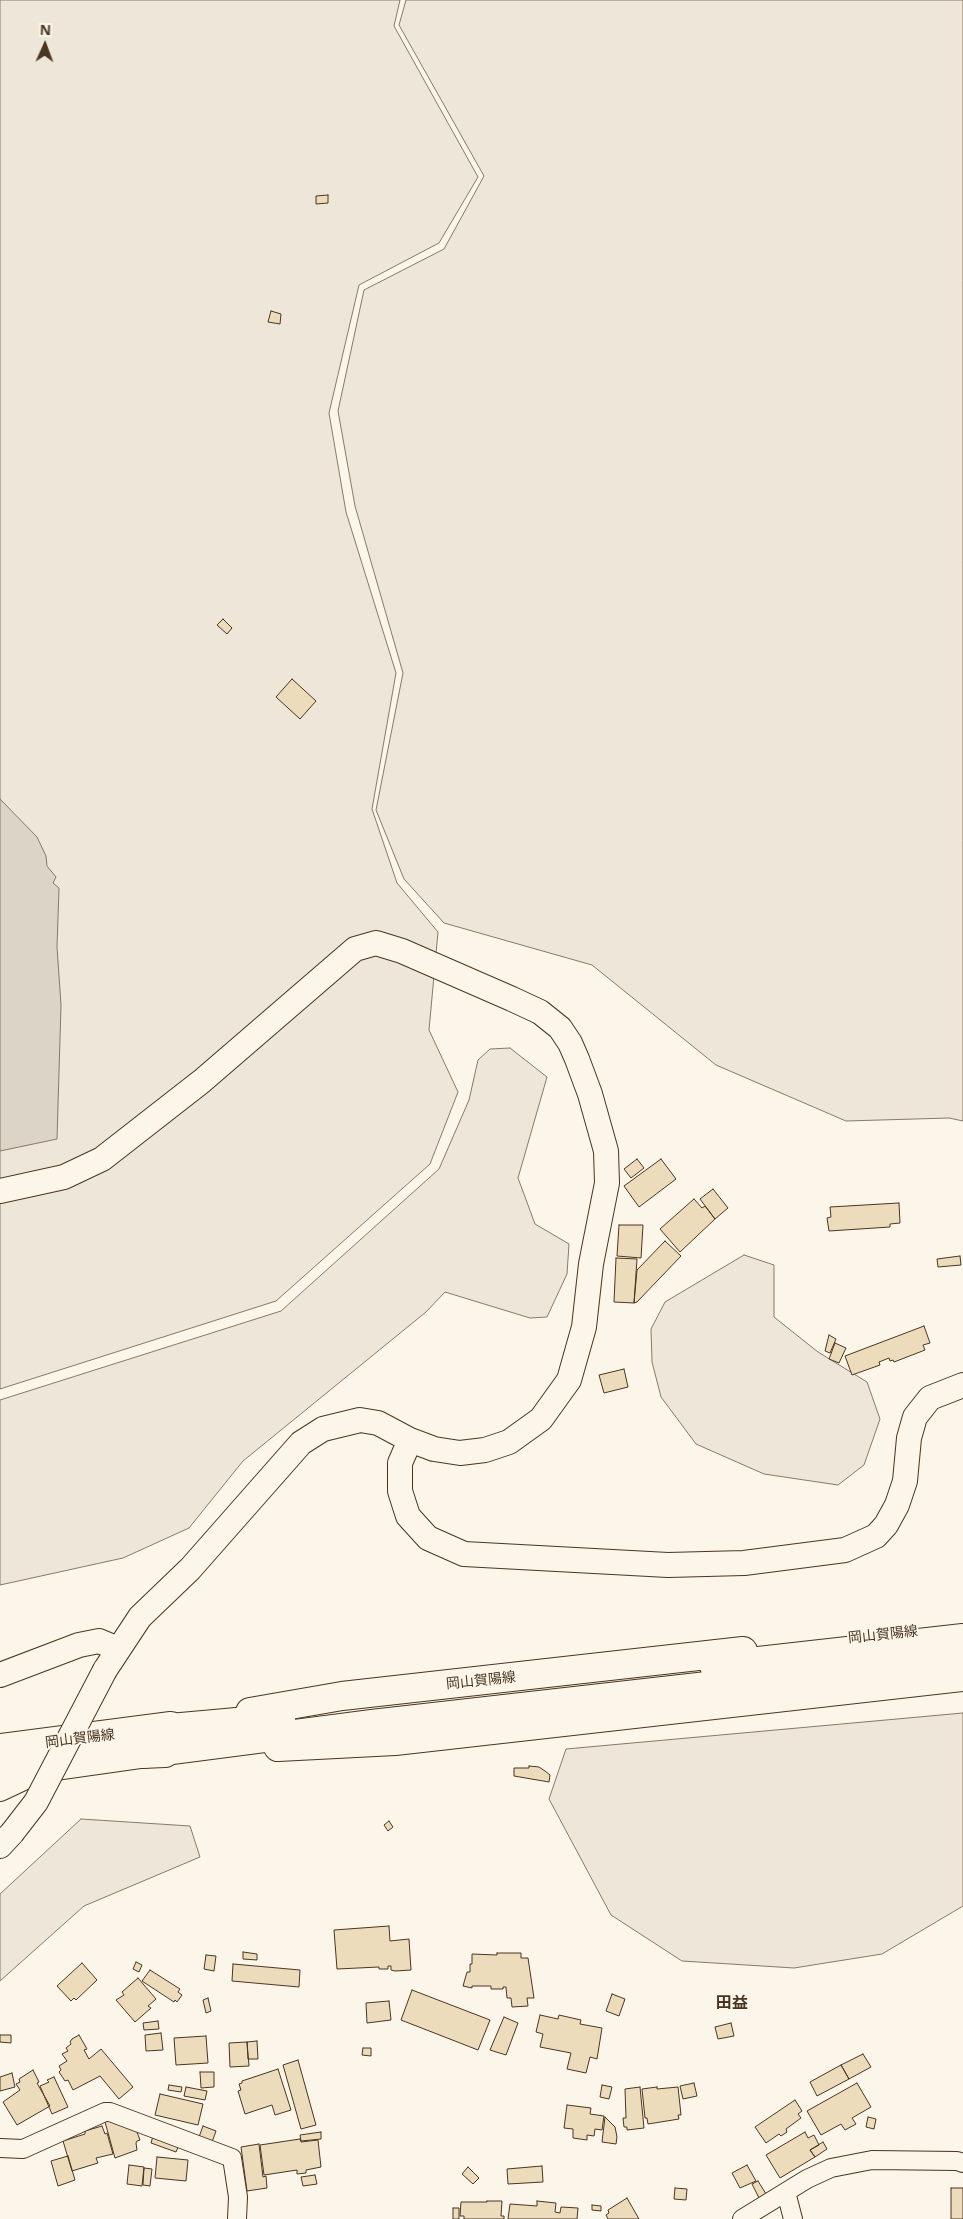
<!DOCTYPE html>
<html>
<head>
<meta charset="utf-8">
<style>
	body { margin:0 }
	#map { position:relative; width:963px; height:2219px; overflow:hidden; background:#fbf6e9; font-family:"Noto Sans",sans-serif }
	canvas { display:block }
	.north { position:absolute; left:20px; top:20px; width:50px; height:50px; -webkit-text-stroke:4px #fbf6e9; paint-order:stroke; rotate:2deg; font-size:14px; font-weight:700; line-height:20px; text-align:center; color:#4a3520 }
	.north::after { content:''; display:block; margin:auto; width:18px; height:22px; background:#4a3520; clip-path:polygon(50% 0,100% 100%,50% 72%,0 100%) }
</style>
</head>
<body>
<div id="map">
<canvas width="963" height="2219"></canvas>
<div class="north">N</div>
</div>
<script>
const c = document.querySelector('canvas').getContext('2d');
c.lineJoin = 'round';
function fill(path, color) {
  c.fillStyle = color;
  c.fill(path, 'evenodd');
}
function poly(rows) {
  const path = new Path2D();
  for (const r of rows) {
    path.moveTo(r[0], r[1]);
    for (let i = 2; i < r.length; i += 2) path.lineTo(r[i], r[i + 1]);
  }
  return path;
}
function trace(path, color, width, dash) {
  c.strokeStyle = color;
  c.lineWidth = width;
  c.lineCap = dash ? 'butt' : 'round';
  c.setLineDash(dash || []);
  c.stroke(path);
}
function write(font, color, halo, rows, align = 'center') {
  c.font = font + ' "Noto Sans","Noto Sans JP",sans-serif';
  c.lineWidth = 4;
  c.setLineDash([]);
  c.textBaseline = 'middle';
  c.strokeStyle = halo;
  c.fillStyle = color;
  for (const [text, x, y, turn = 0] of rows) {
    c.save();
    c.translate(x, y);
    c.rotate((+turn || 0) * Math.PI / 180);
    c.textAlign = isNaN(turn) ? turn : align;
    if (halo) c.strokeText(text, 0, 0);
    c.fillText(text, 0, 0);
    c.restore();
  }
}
const green = poly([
	[0,0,400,0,394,26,478,177,439,243,359,285,329,413,346,512,396,673,372,809,397,883,438,932,429,1030,458,1092,430,1164,276,1301,0,1389,0,0],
	[406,0,963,0,963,1121,949,1118,846,1121,716,1065,592,965,444,923,404,879,376,810,403,673,355,506,338,411,364,290,444,249,484,176,399,25,406,0],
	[510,1048,547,1077,518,1178,535,1224,569,1244,567,1274,547,1317,530,1318,445,1292,426,1312,243,1461,189,1528,123,1558,0,1585,0,1400,281,1311,439,1169,469,1100,478,1060,490,1049,510,1048],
	[744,1255,774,1265,774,1317,818,1352,867,1382,880,1419,864,1465,838,1485,764,1474,696,1444,661,1397,652,1362,651,1329,665,1302,744,1255],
	[963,1713,963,1906,882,1954,794,1968,682,1961,611,1915,549,1799,566,1749,963,1713],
	[81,1819,190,1826,200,1857,84,1906,0,1981,0,1894,81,1819]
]);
fill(green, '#ede6d9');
trace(green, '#887966', 1);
const water = poly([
	[0,799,37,837,46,856,47,866,56,877,53,883,59,888,57,947,61,1005,57,1139,0,1151,0,799]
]);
fill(water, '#dcd4c6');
trace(water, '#887966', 1);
const building = poly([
	[328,195,328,203,316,204,316,196,328,195],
	[271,311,281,314,280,324,268,322,271,311],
	[223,619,232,628,227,634,217,625,223,619],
	[292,679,316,701,300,719,276,697,292,679],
	[637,1159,644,1168,631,1178,624,1169,637,1159],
	[661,1159,676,1179,639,1207,624,1186,661,1159],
	[713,1189,728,1208,715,1219,700,1199,713,1189],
	[694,1199,702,1208,705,1206,715,1219,680,1252,660,1229,694,1199],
	[899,1203,900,1223,890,1224,890,1227,829,1231,827,1218,831,1217,830,1207,899,1203],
	[619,1225,643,1225,641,1258,617,1256,619,1225],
	[665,1241,681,1256,637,1302,634,1303,637,1270,665,1241],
	[960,1256,961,1265,938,1267,937,1259,960,1256],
	[616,1258,637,1259,634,1303,614,1302,616,1258],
	[924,1326,930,1343,923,1345,925,1350,894,1362,893,1360,890,1361,889,1358,879,1362,880,1365,852,1375,845,1356,924,1326],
	[829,1335,836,1339,830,1353,825,1351,829,1335],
	[835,1343,846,1348,839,1363,829,1359,835,1343],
	[624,1369,628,1387,604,1393,599,1375,624,1369],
	[529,1766,539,1767,545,1771,550,1775,549,1782,514,1776,514,1768,529,1768,529,1766],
	[389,1821,393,1827,388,1831,384,1825,389,1821],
	[389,1926,390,1941,409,1939,411,1970,395,1971,391,1970,391,1966,388,1966,388,1969,379,1969,379,1967,337,1969,334,1930,389,1926],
	[243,1952,257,1954,257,1960,243,1959,243,1952],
	[497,1953,521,1953,521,1958,528,1958,534,1998,527,1998,528,2006,512,2007,511,1998,507,1998,506,1987,503,1987,503,1989,491,1989,491,1986,472,1986,472,1988,463,1986,467,1972,470,1972,470,1964,472,1964,472,1954,497,1955,497,1953],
	[206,1955,216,1956,214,1971,204,1969,206,1955],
	[136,1962,142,1965,139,1972,133,1969,136,1962],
	[82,1963,97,1980,76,2000,74,1998,71,2001,57,1986,82,1963],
	[233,1964,300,1970,299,1987,232,1981,233,1964],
	[150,1970,180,1989,178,1992,182,1995,177,2002,175,2000,174,2002,142,1981,150,1970],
	[138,1978,156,1999,148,2006,151,2008,135,2022,116,2000,124,1995,122,1992,138,1978],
	[412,1990,490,2020,478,2050,401,2020,412,1990],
	[612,1994,625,1999,619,2016,606,2011,612,1994],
	[208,1998,211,2011,206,2013,203,2000,208,1998],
	[389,2001,391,2020,367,2023,366,2003,389,2001],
	[540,2015,558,2019,559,2015,581,2020,580,2024,602,2028,597,2059,590,2057,586,2073,567,2069,571,2053,540,2047,543,2034,536,2032,540,2015],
	[504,2017,518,2023,506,2055,490,2050,504,2017],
	[158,2021,159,2029,144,2030,143,2023,158,2021],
	[731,2023,734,2036,718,2039,715,2027,731,2023],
	[161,2033,163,2050,146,2051,145,2035,161,2033],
	[0,2035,11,2035,11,2043,0,2042,0,2035],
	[79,2035,87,2049,84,2050,89,2059,101,2049,133,2087,119,2099,100,2076,73,2090,68,2080,65,2081,59,2072,61,2070,59,2066,67,2061,62,2054,68,2051,66,2048,71,2044,70,2042,72,2039,79,2035],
	[206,2036,208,2063,176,2065,174,2038,206,2036],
	[257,2041,258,2059,248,2059,247,2042,257,2041],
	[247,2042,249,2066,230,2067,229,2043,247,2042],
	[363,2048,371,2048,371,2056,362,2055,363,2048],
	[863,2054,871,2067,849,2079,841,2065,863,2054],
	[298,2060,316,2125,301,2129,283,2065,298,2060],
	[841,2065,849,2079,817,2096,810,2082,841,2065],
	[278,2069,291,2110,275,2115,272,2105,245,2114,238,2091,241,2090,239,2084,242,2083,242,2081,278,2069],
	[33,2070,39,2082,37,2083,50,2106,17,2125,3,2102,20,2090,16,2084,20,2082,19,2079,33,2070],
	[200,2072,214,2072,214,2087,201,2088,200,2072],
	[12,2073,15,2087,0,2091,0,2077,12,2073],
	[54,2077,68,2107,52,2114,40,2086,49,2082,47,2080,54,2077],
	[694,2083,697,2096,683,2099,680,2086,694,2083],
	[857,2083,871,2107,852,2118,856,2124,845,2130,841,2124,821,2135,807,2111,857,2083],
	[169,2085,182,2087,181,2092,168,2090,169,2085],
	[602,2085,612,2087,609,2099,600,2097,602,2085],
	[186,2087,207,2091,205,2100,184,2096,186,2087],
	[640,2087,644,2128,627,2130,627,2127,624,2127,623,2118,626,2118,625,2089,640,2087],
	[657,2087,657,2089,678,2087,681,2115,678,2115,679,2119,648,2124,647,2118,645,2118,642,2089,657,2087],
	[160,2094,203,2104,198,2125,155,2115,160,2094],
	[795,2100,802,2111,798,2114,801,2118,786,2129,787,2132,781,2136,779,2134,766,2143,755,2127,795,2100],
	[567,2105,591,2108,590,2114,604,2116,602,2130,595,2129,594,2136,587,2135,587,2140,573,2138,573,2129,564,2128,567,2105],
	[605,2117,615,2127,617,2137,616,2144,602,2142,605,2117],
	[868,2117,876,2119,874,2129,866,2127,868,2117],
	[111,2120,135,2127,140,2140,137,2141,136,2143,137,2150,115,2158,105,2122,111,2120],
	[102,2126,105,2134,107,2133,113,2154,96,2158,98,2163,72,2171,63,2141,85,2134,85,2131,102,2126],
	[203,2126,216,2131,212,2142,199,2137,203,2126],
	[321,2132,321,2139,301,2141,300,2135,321,2132],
	[805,2132,808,2138,814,2135,819,2145,810,2150,815,2157,780,2178,766,2155,805,2132],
	[153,2136,179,2145,176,2152,151,2143,153,2136],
	[300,2139,301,2142,318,2140,321,2167,306,2170,306,2173,297,2174,297,2170,264,2175,260,2145,300,2139],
	[823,2142,827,2149,815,2157,810,2150,823,2142],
	[259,2144,263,2177,266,2176,267,2188,247,2191,241,2147,259,2144],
	[68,2156,75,2180,58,2186,51,2161,68,2156],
	[157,2157,188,2160,186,2181,155,2178,157,2157],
	[129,2165,144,2167,142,2186,127,2184,129,2165],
	[747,2165,756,2181,740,2188,732,2173,747,2165],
	[542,2166,543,2182,508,2184,507,2169,542,2166],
	[468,2167,479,2178,473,2184,462,2174,468,2167],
	[144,2168,152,2169,150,2186,143,2185,144,2168],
	[315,2175,317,2184,303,2186,301,2177,315,2175],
	[758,2181,766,2194,759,2198,752,2184,758,2181],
	[675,2188,687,2189,686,2200,674,2199,675,2188],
	[951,2188,963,2188,963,2219,951,2219,951,2188],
	[627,2198,639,2219,608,2219,606,2215,609,2213,608,2210,627,2198],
	[487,2201,502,2201,501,2216,504,2216,504,2219,464,2219,464,2216,460,2216,461,2202,487,2202,487,2201],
	[537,2201,556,2203,555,2212,560,2213,561,2207,578,2208,577,2219,508,2219,510,2204,537,2206,537,2201],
	[592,2205,601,2206,601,2211,592,2210,592,2205],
	[453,2208,459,2208,459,2219,453,2219,453,2208]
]);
fill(building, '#ecdcbc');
trace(building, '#4a3520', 1);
const street = poly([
	[0,2148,23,2149,105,2112,110,2112,232,2158,238,2197,237,2219],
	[786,2192,793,2219],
	[742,2219,807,2179,831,2168,872,2160,957,2161,963,2163]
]);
const secondary = poly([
	[0,1191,64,1177,102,1159,202,1081,355,949,376,943,402,951,512,999,540,1012,560,1028,570,1043,577,1059,590,1094,606,1151,607,1183,591,1264,584,1327,569,1380,541,1419,509,1442,485,1450,460,1453,434,1449,410,1440,378,1423,360,1420,323,1429,301,1443,190,1569,140,1617,105,1670],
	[410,1440,400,1463,400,1491,408,1516,428,1538,464,1554,668,1565,744,1563,845,1550,876,1536,886,1525,897,1505,905,1481,909,1438,915,1417,930,1398,963,1385],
	[0,1675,79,1645,99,1641,118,1649],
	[0,1789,36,1772],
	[0,1846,12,1833]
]);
const primary = poly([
	[250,1712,342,1696,743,1651],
	[278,1747,395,1741,963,1677],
	[0,1748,171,1726],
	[0,1774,141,1754,165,1753]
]);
const highway = poly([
	[714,1666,963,1638],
	[148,1730,281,1718],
	[141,1754,372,1724,963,1657]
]);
trace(street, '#4a3520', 20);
trace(secondary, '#4a3520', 26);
trace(primary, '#4a3520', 30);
trace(highway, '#4a3520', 30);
trace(street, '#fbf6e9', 18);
trace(secondary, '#fbf6e9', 24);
trace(primary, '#fbf6e9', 28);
trace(highway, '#fbf6e9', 28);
const secondaryBridge = poly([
	[12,1833,36,1802,105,1670]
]);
trace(secondaryBridge, '#4a3520', 26, []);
trace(secondaryBridge, '#fbf6e9', 24);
write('14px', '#4a3520', '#fbf6e9', [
	["岡山賀陽線",883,1635,-6],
	["岡山賀陽線",481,1681,-6],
	["岡山賀陽線",80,1739,-7]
]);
write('bold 16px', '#4a3520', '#fbf6e9', [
	["田益",732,2003]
]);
</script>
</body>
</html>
